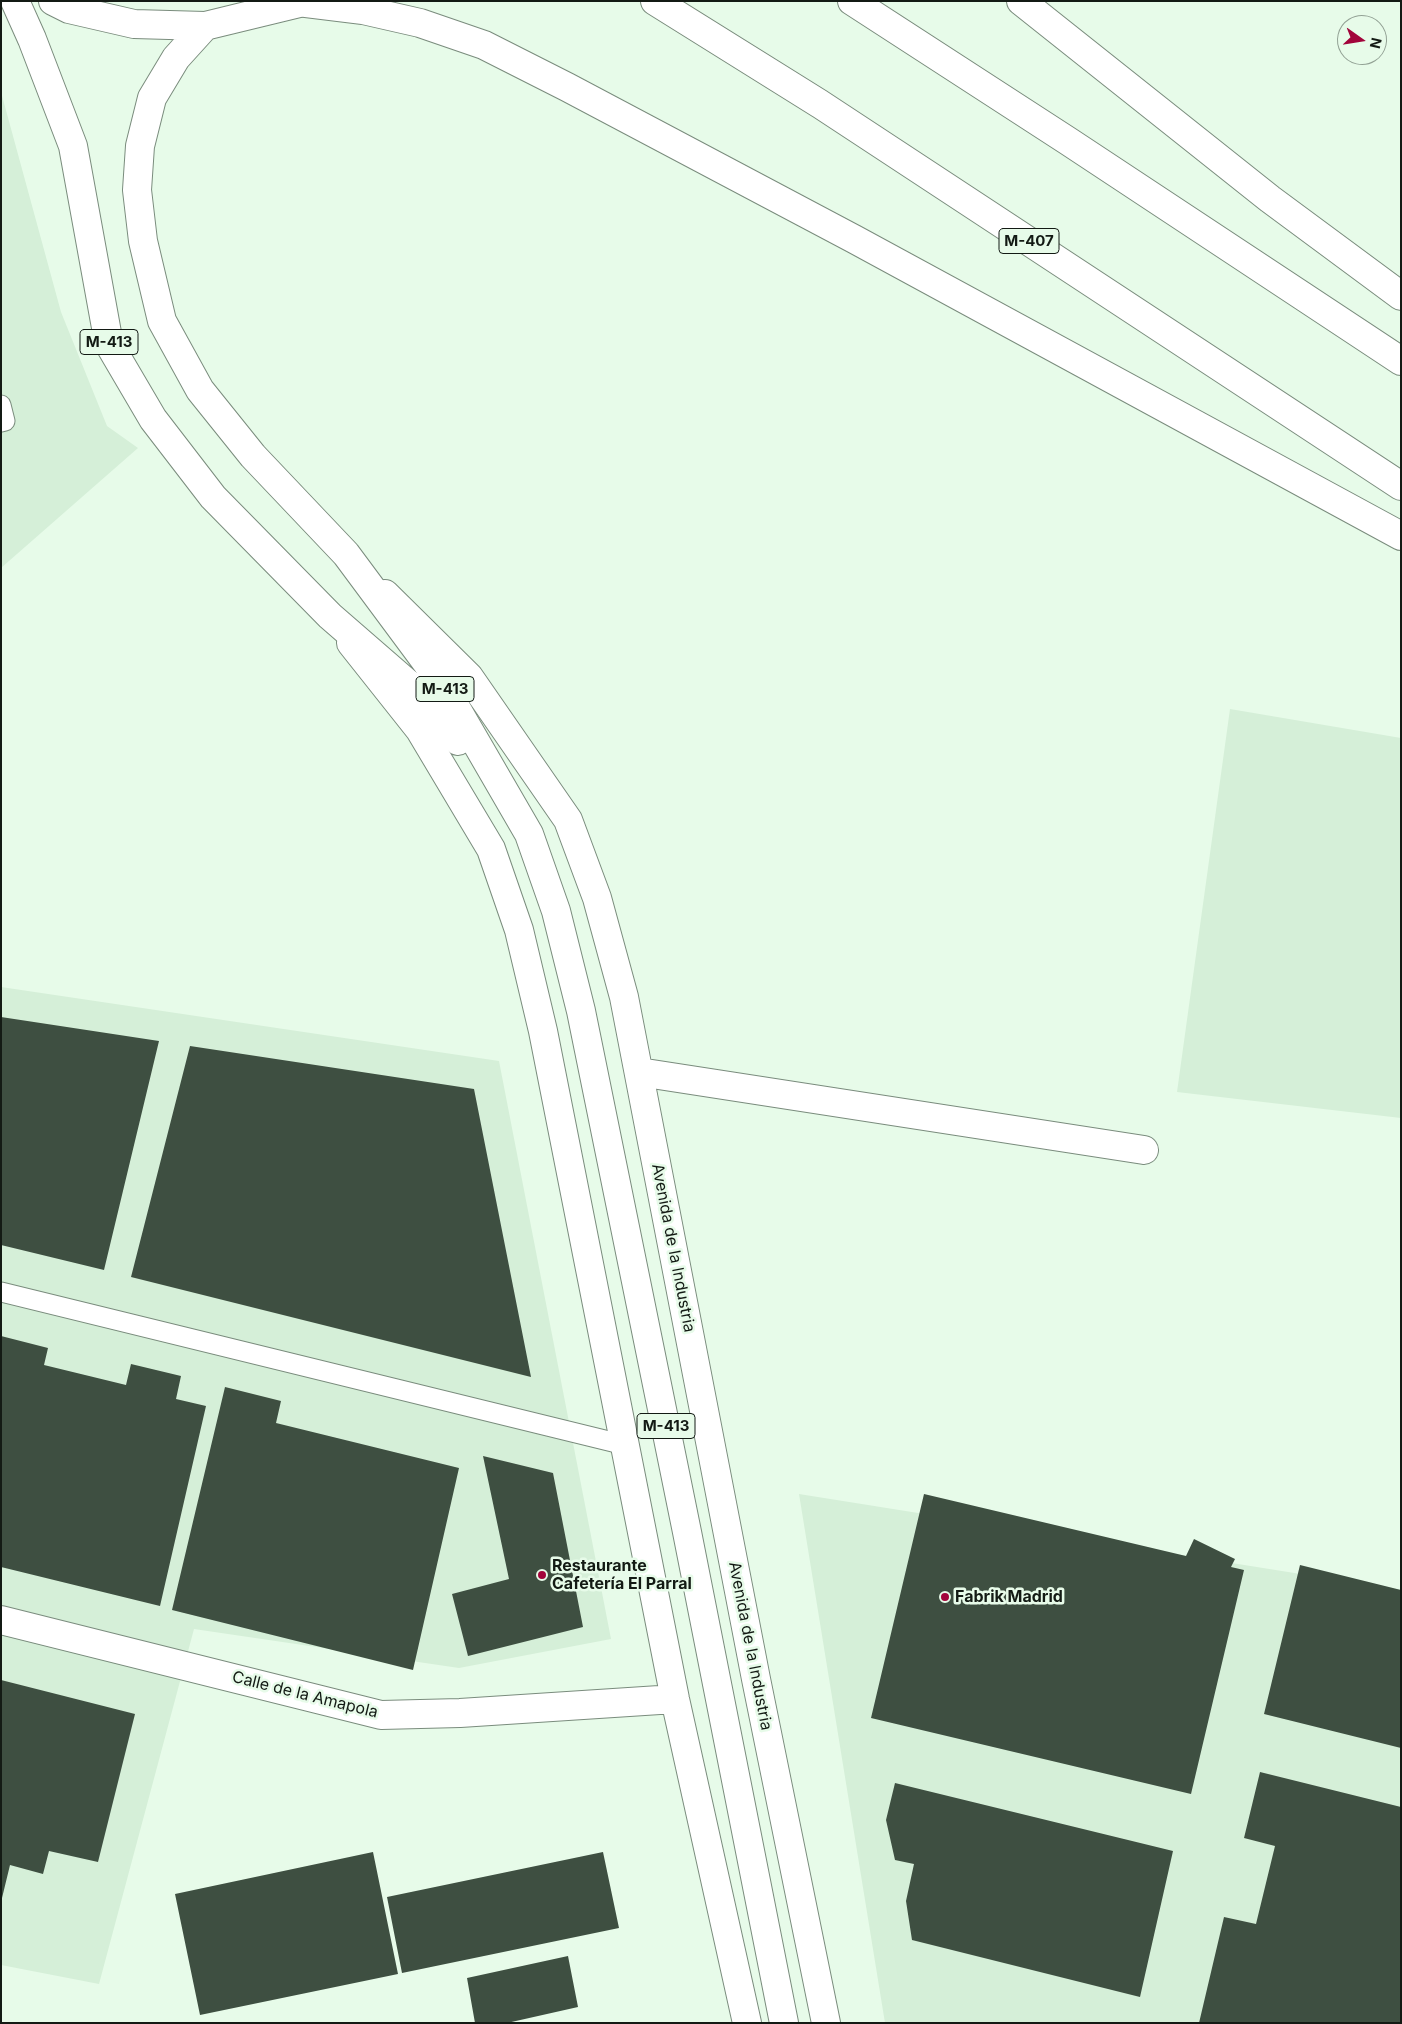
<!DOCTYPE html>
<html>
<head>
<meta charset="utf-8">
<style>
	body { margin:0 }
	#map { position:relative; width:1402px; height:2024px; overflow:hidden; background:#e7fbe9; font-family:Inter,sans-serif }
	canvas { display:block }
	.frame { position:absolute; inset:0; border:2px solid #131a14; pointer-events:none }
	.north { position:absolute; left:1337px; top:15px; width:50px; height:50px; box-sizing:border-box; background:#e7fbe9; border:1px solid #92a194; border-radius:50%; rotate:103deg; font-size:14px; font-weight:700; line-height:20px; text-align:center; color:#131a14 }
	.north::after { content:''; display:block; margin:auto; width:18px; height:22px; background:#a2043b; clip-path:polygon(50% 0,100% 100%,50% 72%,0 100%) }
</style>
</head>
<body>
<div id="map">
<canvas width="1402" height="2024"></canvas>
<div class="frame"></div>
<div class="north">N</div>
</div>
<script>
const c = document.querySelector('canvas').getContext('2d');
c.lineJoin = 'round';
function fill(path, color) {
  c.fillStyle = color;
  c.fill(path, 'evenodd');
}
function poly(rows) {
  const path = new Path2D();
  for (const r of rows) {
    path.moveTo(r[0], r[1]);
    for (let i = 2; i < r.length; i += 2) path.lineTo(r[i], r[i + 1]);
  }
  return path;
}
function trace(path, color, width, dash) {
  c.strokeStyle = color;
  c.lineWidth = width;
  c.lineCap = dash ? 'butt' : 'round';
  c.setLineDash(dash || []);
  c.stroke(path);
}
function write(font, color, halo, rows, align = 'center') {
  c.font = font + ' Inter,sans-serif';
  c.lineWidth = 5;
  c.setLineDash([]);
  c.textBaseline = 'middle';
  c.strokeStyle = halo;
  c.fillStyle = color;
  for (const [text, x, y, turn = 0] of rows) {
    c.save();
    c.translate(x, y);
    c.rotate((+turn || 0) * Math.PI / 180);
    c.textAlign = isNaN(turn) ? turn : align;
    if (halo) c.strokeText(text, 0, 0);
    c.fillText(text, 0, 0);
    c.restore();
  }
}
fill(poly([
	[1,92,61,312,107,426,138,448,1,568],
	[1230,709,1401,738,1401,1118,1177,1092],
	[1,987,499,1061,611,1639,459,1668,194,1629,99,1984,1,1965],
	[799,1494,1401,1590,1401,2023,885,2023]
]), '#d5efd8');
fill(poly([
	[1,1017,159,1041,104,1270,1,1245],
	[190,1046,474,1089,531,1377,131,1277],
	[1,1336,48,1348,44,1365,126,1385,131,1364,181,1376,176,1399,206,1406,160,1606,1,1567],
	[225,1387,281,1401,276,1423,459,1468,413,1670,172,1610],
	[483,1456,553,1473,583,1627,468,1656,452,1594,509,1579],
	[924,1494,1186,1556,1194,1539,1235,1559,1231,1567,1244,1570,1191,1794,871,1718],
	[1300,1565,1401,1590,1401,1748,1264,1714],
	[1,1680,135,1714,98,1862,49,1851,43,1874,10,1865,2,1898],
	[1260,1772,1401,1807,1401,2023,1199,2023,1224,1917,1256,1924,1275,1846,1244,1838],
	[895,1783,1173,1851,1140,1997,912,1940,906,1901,914,1864,895,1860,886,1820],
	[373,1852,398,1974,200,2015,175,1894],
	[603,1852,619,1928,402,1973,387,1897],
	[568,1956,578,2007,507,2023,475,2023,467,1978]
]), '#3e4f41');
const lane = poly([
	[1,405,5,421,1,422],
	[1,1292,625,1445]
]);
const street = poly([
	[385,594,469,677,568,820,597,898,624,997,756,1679,826,2023],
	[351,643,420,730,491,849,519,930,543,1031,675,1699,747,2023],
	[639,1072,1144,1150],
	[1,1620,381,1715,460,1713,675,1699]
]);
const primary = poly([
	[15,1,32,39,73,146,109,344,153,419,213,497,330,616,429,702,458,741],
	[53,1,69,9,134,24,205,26,308,1],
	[205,26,176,58,152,98,140,146,137,190,143,241,162,321,200,390,253,456,346,554,441,682,529,834,556,911,581,1011,687,1532,784,2023]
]);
const highway = poly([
	[655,1,820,104,1401,486],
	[852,1,1068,141,1401,361],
	[1021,1,1270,199,1401,296],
	[306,3,363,10,420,23,484,45,567,87,854,239,1401,536]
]);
trace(lane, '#7a8c7d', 21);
trace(street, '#7a8c7d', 30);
trace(primary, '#7a8c7d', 30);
trace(highway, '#7a8c7d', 30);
trace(lane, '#fff', 19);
trace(street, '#fff', 28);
trace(primary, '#fff', 28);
trace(highway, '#fff', 28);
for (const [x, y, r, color] of [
	[542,1575,5,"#a2043b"],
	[945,1597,5,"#a2043b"]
]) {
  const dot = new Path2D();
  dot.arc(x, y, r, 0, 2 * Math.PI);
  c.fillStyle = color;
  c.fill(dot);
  trace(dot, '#e7fbe9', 2);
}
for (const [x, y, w] of [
	[1029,241,60],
	[109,342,58],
	[445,689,58],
	[666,1426,58]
]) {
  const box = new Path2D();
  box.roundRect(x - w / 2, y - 12.5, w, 25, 4);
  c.fillStyle = '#e7fbe9';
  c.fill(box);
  trace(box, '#131a14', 1);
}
write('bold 15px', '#131a14', null, [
	["M-407",1029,241],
	["M-413",109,342],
	["M-413",445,689],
	["M-413",666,1426]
]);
write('16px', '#131a14', '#e7fbe9', [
	["Avenida de la Industria",673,1248,79],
	["Avenida de la Industria",750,1646,79],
	["Calle de la Amapola",305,1695,14]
]);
write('bold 16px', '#131a14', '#e7fbe9', [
	["Restaurante",552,1566],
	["Cafetería El Parral",552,1584],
	["Fabrik Madrid",955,1597]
], 'left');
</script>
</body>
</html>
